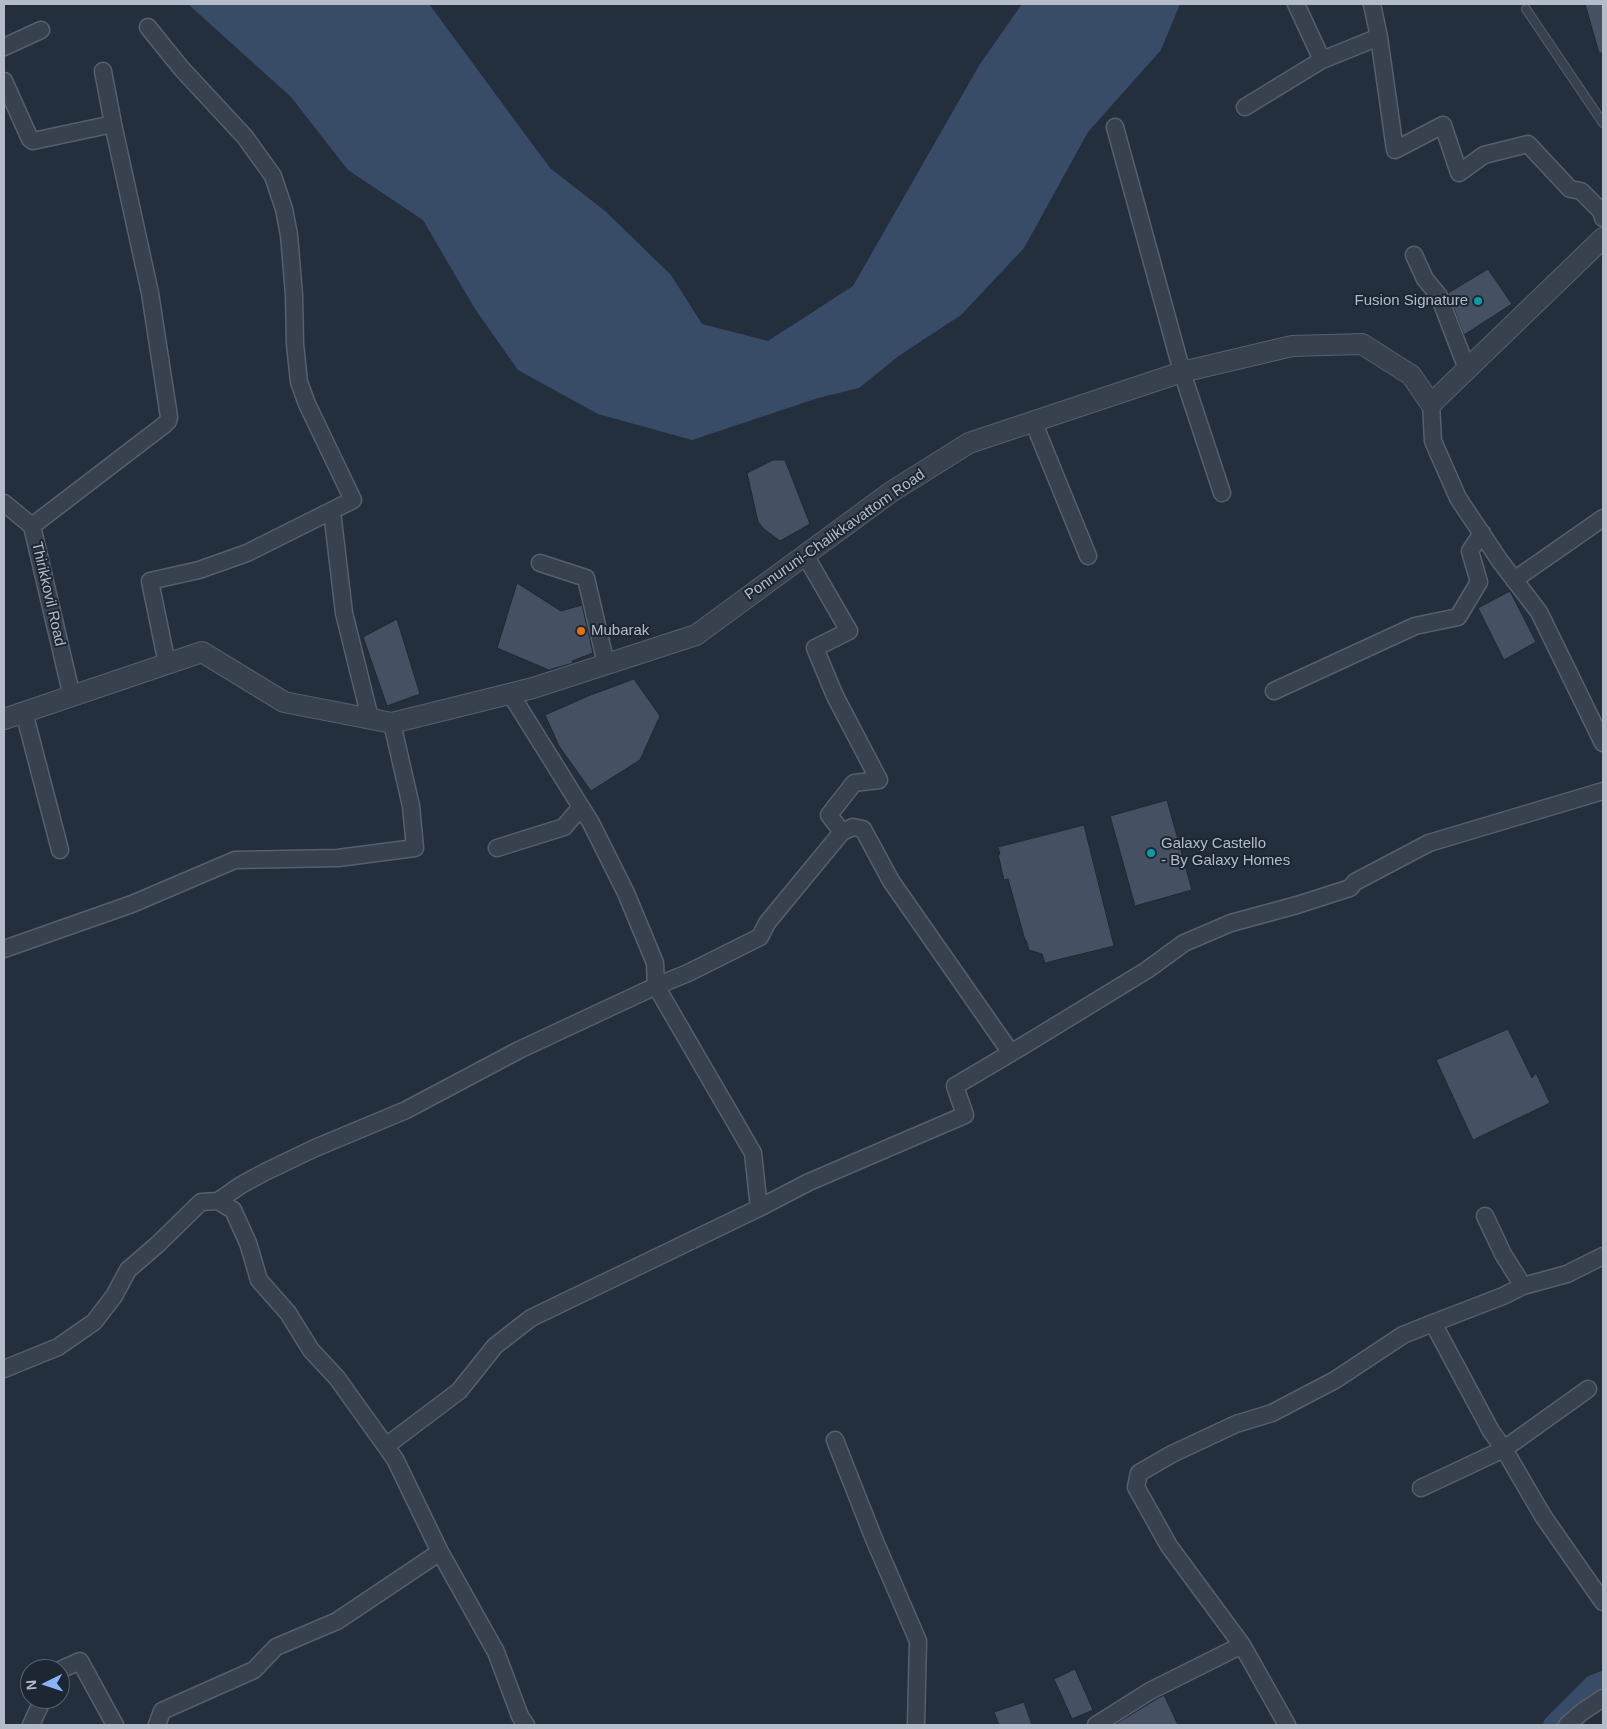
<!DOCTYPE html>
<html>
<head>
<meta charset="utf-8">
<style>
	body { margin:0 }
	#map { position:relative; width:1607px; height:1729px; overflow:hidden; background:#242f3e; font-family:Helvetica,sans-serif }
	canvas { display:block }
	.frame { position:absolute; inset:0; border:5px solid #b4bcc9; pointer-events:none }
	.north { position:absolute; left:20px; top:1659px; width:50px; height:50px; box-sizing:border-box; background:#1d2633; border:1px solid #59626f; border-radius:50%; rotate:266deg; font-size:14px; font-weight:700; line-height:20px; text-align:center; color:#b4bcc9 }
	.north::after { content:''; display:block; margin:auto; width:18px; height:22px; background:#8ab4f8; clip-path:polygon(50% 0,100% 100%,50% 72%,0 100%) }
</style>
</head>
<body>
<div id="map">
<canvas width="1607" height="1729"></canvas>
<div class="frame"></div>
<div class="north">N</div>
</div>
<script>
const c = document.querySelector('canvas').getContext('2d');
c.lineJoin = 'round';
function fill(path, color) {
  c.fillStyle = color;
  c.fill(path, 'evenodd');
}
function poly(rows) {
  const path = new Path2D();
  for (const r of rows) {
    path.moveTo(r[0], r[1]);
    for (let i = 2; i < r.length; i += 2) path.lineTo(r[i], r[i + 1]);
  }
  return path;
}
function trace(path, color, width, dash) {
  c.strokeStyle = color;
  c.lineWidth = width;
  c.lineCap = dash ? 'butt' : 'round';
  c.setLineDash(dash || []);
  c.stroke(path);
}
function write(font, color, halo, rows, align = 'center') {
  c.font = font + ' Helvetica,sans-serif';
  c.lineWidth = 4;
  c.setLineDash([]);
  c.textBaseline = 'middle';
  c.strokeStyle = halo;
  c.fillStyle = color;
  for (const [text, x, y, turn = 0] of rows) {
    c.save();
    c.translate(x, y);
    c.rotate((+turn || 0) * Math.PI / 180);
    c.textAlign = isNaN(turn) ? turn : align;
    if (halo) c.strokeText(text, 0, 0);
    c.fillText(text, 0, 0);
    c.restore();
  }
}
fill(poly([
	[188,4,429,4,550,168,605,211,671,275,702,324,768,341,853,286,980,64,1022,4,1180,4,1161,50,1088,132,1024,248,961,315,900,355,859,388,818,398,692,440,598,414,518,370,475,309,423,220,348,170,291,97]
]), '#394c67');
trace(poly([
	[1553,1725,1593,1685,1603,1681]
]), '#394c67', 20);
const building = poly([
	[1585,4,1603,4,1603,53,1599,53,1585,4],
	[1488,269,1512,304,1464,335,1448,293,1488,269],
	[773,460,785,460,810,524,780,541,764,529,758,522,747,473,773,460],
	[517,583,561,611,582,605,593,653,572,661,573,663,549,670,497,648,517,583],
	[1510,591,1536,642,1504,660,1478,608,1510,591],
	[397,619,420,694,387,706,363,637,397,619],
	[634,679,660,716,640,760,591,791,559,746,545,715,588,696,634,679],
	[1167,800,1192,890,1135,906,1110,816,1167,800],
	[1084,825,1114,946,1045,963,1042,954,1029,950,1026,940,1025,940,1008,879,1004,880,998,854,1000,854,998,847,1084,825],
	[1508,1029,1532,1078,1536,1073,1550,1103,1473,1140,1436,1060,1508,1029],
	[1075,1669,1093,1710,1072,1719,1054,1679,1075,1669],
	[1164,1695,1178,1725,1114,1725,1155,1700,1164,1695],
	[1024,1702,1032,1725,999,1725,994,1712,1024,1702]
]);
fill(building, '#455162');
trace(building, '#1f2835', 1);
const service = poly([
	[1526,9,1603,123]
]);
const minor = poly([
	[1296,4,1322,60,1379,37,1395,150,1443,125,1459,173,1484,155,1528,144,1570,189,1581,191,1601,211,1603,218],
	[1372,4,1379,37],
	[148,27,181,68,245,137,273,176,284,209,289,235,294,295,295,344,299,382,307,404,353,500,247,553,199,570,150,581,167,664],
	[4,47,41,30],
	[103,71,113,124],
	[4,81,30,139,33,141,113,124,150,293,169,417,168,421,164,425,32,526],
	[1245,107,1322,60],
	[1115,127,1182,372,1222,493],
	[1414,255,1425,279,1439,296,1467,369],
	[1431,404,1433,441,1458,498,1500,561,1539,612,1603,743],
	[1033,421,1088,556],
	[4,503,32,526,72,697],
	[332,511,344,613,370,718],
	[805,555,849,631,815,648,835,696,879,780,854,783,829,815,842,832],
	[540,563,586,578,606,664],
	[1514,580,1603,518],
	[1274,691,1415,626,1458,617,1479,582,1470,551,1482,533],
	[24,712,60,850],
	[497,848,564,827,581,807],
	[4,949,132,904,235,860,338,858,415,848,411,806,392,723],
	[1011,1053,891,881,863,829,853,827,842,832,767,923,760,937,688,973,656,986,753,1153,759,1208,809,1182,965,1115,955,1086,1021,1047,1147,970,1184,943,1231,923,1297,905,1350,888,1355,882,1429,843,1603,791],
	[218,1201,241,1185,265,1172,315,1148,406,1110,519,1050,656,986,655,963,626,893,591,823,510,693],
	[1485,1216,1503,1254,1523,1286,1503,1296,1433,1323,1491,1431,1504,1449,1543,1516,1603,1602],
	[1523,1286,1567,1274,1603,1256],
	[4,1369,58,1347,94,1322,114,1296,128,1270,158,1244,201,1202,218,1201,233,1210,248,1243,259,1280,288,1313,311,1350,337,1378,395,1459,440,1552,496,1652,520,1716,526,1725],
	[835,1440,874,1539,918,1641,916,1725],
	[386,1446,459,1391,495,1346,531,1318,759,1208],
	[1421,1488,1504,1449,1588,1389],
	[1242,1645,1287,1725],
	[60,1670,80,1661,115,1725],
	[31,1725,43,1699],
	[157,1725,162,1711,254,1670,276,1647,337,1621,440,1552],
	[1096,1725,1150,1691,1242,1645,1169,1546,1136,1487,1139,1473,1172,1454,1236,1424,1272,1413,1335,1380,1403,1335,1433,1323],
	[1567,1725,1582,1712,1603,1698]
]);
const tertiary = poly([
	[4,719,202,652,284,702,392,723,533,688,696,635,891,492,969,443,1182,372,1292,346,1362,344,1411,375,1431,404,1603,238]
]);
trace(service, '#565f6c', 10);
trace(minor, '#565f6c', 19);
trace(tertiary, '#565f6c', 22);
trace(service, '#38414e', 8);
trace(minor, '#38414e', 16);
trace(tertiary, '#38414e', 20);
for (const [x, y, r, color] of [
	[1478,301,5,"#0f9aa8"],
	[581,631,5,"#e8710a"],
	[1151,853,5,"#0f9aa8"]
]) {
  const dot = new Path2D();
  dot.arc(x, y, r, 0, 2 * Math.PI);
  c.fillStyle = color;
  c.fill(dot);
  trace(dot, '#1d2633', 2);
}
write('15px', '#b4bcc9', '#1d2633', [
	["Fusion Signature",1468,301,"right"],
	["Mubarak",591,631],
	["Galaxy Castello",1161,844],
	["- By Galaxy Homes",1161,861]
], 'left');
write('15px', '#b4bcc9', '#1d2633', [
	["Ponnuruni-Chalikkavattom Road",835,535,-35],
	["Thirikkovil Road",48,594,77]
]);
</script>
</body>
</html>
